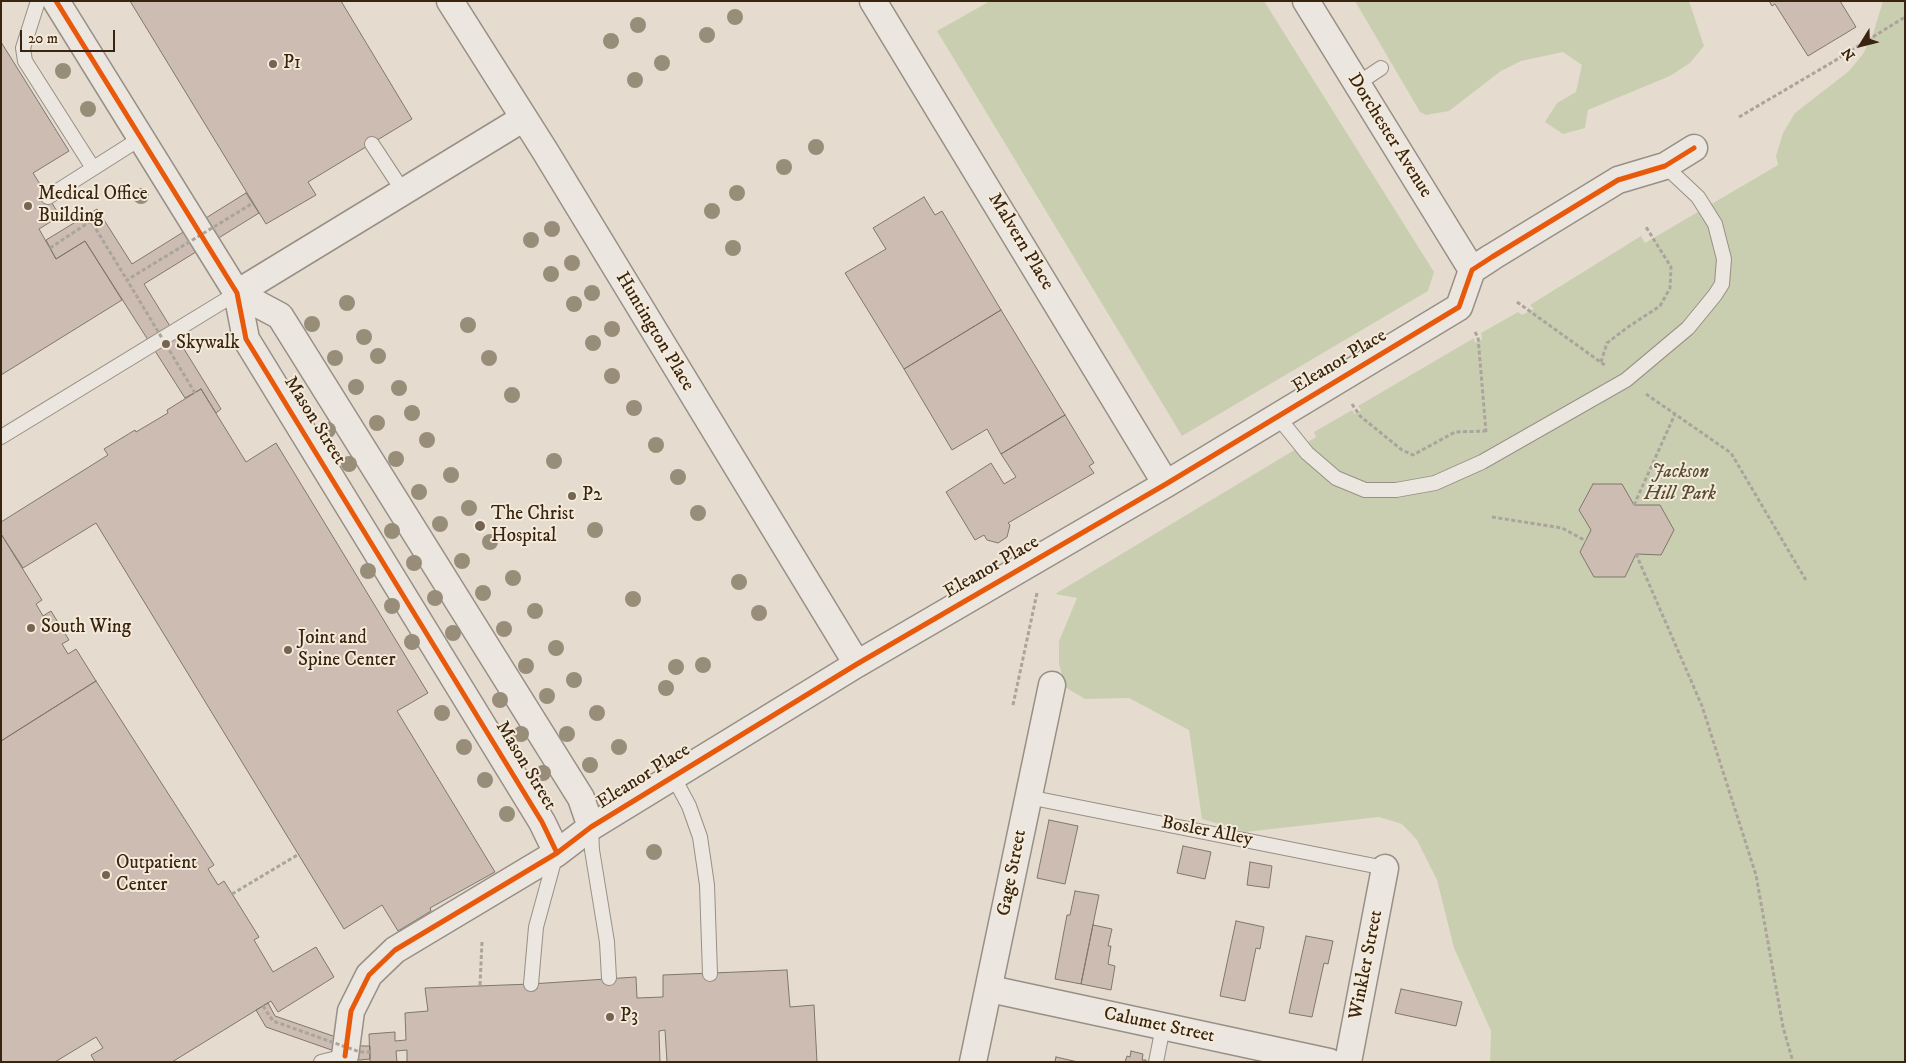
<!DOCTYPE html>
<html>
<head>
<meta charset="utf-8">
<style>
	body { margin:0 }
	#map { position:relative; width:1906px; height:1063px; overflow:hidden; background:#e5dccf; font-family:"IM FELL DW Pica",serif }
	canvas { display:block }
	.frame { position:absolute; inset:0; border:2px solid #39240f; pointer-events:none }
	.north { position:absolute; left:1836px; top:20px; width:50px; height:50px; -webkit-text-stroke:4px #f4eada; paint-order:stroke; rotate:234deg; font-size:14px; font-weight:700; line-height:20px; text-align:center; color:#39240f }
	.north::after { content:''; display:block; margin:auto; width:18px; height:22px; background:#39240f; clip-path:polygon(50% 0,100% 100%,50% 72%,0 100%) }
	.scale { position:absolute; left:20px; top:30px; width:95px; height:22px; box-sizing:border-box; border:2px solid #39240f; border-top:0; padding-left:6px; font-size:15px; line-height:18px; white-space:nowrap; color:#39240f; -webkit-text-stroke:4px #f4eada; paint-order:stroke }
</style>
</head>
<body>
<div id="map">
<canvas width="1906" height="1063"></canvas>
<div class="frame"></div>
<div class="north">N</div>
<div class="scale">20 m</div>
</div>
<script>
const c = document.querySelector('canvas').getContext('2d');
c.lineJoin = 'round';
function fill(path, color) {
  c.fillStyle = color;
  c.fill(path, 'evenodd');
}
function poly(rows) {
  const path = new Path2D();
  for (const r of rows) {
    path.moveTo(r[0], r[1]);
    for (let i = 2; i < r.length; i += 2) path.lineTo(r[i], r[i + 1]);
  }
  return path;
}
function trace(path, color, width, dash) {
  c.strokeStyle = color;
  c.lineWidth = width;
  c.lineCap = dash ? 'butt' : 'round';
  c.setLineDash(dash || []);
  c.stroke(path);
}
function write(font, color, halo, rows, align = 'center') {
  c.font = font + ' "IM FELL DW Pica",serif';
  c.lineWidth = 4;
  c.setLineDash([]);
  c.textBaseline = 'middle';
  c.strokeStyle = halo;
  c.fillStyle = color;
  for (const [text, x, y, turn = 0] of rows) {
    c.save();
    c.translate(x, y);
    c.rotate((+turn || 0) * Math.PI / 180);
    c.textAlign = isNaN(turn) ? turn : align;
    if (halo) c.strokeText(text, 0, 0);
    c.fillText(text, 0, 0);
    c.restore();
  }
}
fill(poly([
	[990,1,1264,1,1434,272,1428,291,1182,436,937,31],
	[1355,1,1689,1,1704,46,1690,63,1670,76,1588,110,1585,128,1563,134,1545,122,1557,103,1576,92,1582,65,1563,52,1521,61,1501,71,1449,111,1426,115,1420,112],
	[1883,1,1905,1,1905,1062,1490,1062,1491,1031,1454,948,1437,880,1417,840,1402,824,1379,817,1245,832,1202,819,1189,730,1129,698,1085,699,1065,687,1059,664,1059,641,1077,598,1055,594,1316,437,1314,432,1352,410,1355,414,1361,410,1358,406,1474,338,1475,343,1482,339,1481,333,1518,312,1522,315,1534,309,1530,305,1641,236,1645,243,1778,165,1776,156,1783,133,1795,113,1849,71,1863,54,1873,34]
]), '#caceb1');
const building = poly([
	[130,1,341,1,412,119,308,182,316,195,266,224,130,1],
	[1769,1,1840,1,1856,27,1808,56,1775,4,1772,6,1769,1],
	[1,42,69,151,33,173,60,216,39,229,56,259,85,241,122,300,1,375,1,42],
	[246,193,259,213,144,284,221,409,216,413,201,389,185,398,85,241,56,259,46,240,97,209,132,264,246,193],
	[924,197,935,215,942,211,1001,310,904,369,845,273,886,249,873,228,924,197],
	[1001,310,1065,415,1001,454,987,429,952,450,904,369,1001,310],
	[201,389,246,462,276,443,428,693,397,711,495,872,430,908,431,911,398,931,382,905,344,929,96,523,23,568,1,534,1,522,108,455,104,449,135,430,136,432,168,413,167,410,201,389],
	[1065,415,1094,463,1089,466,1094,473,1008,523,1010,525,1007,537,998,543,987,540,984,535,975,540,946,492,991,463,1004,484,1016,477,1001,454,1065,415],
	[1593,484,1622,484,1634,505,1660,505,1674,530,1661,555,1636,554,1625,577,1594,577,1580,552,1591,530,1579,510,1593,484],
	[1,534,42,600,36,604,43,616,51,611,69,640,62,644,68,654,76,649,96,681,1,741,1,534],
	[96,681,214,865,208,869,218,885,224,881,259,937,254,940,273,972,316,947,334,977,278,1012,271,1001,172,1062,95,1062,91,1055,103,1048,96,1037,55,1062,1,1062,1,741,96,681],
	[1049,820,1078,826,1065,884,1037,878,1049,820],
	[1183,846,1211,852,1205,879,1177,873,1183,846],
	[1250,862,1272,866,1269,888,1247,885,1250,862],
	[1075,891,1099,895,1081,984,1055,979,1067,915,1070,915,1075,891],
	[1236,921,1264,927,1260,949,1256,948,1245,1001,1220,996,1236,921],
	[1093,925,1112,929,1108,946,1111,946,1108,964,1115,966,1111,990,1081,984,1093,925],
	[1306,936,1333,941,1328,964,1324,963,1312,1017,1289,1013,1306,936],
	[787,970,790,1007,814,1005,817,1062,667,1062,665,1030,659,1031,660,1062,407,1062,407,1050,396,1051,397,1062,370,1062,369,1034,395,1032,395,1041,406,1040,405,1013,428,1011,425,988,531,984,636,977,637,998,663,997,663,975,787,970],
	[1401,989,1462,1002,1456,1026,1395,1013,1401,989],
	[268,1003,275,1016,362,1046,370,1046,370,1059,360,1060,266,1027,256,1010,268,1003],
	[1131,1051,1143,1054,1142,1060,1146,1060,1146,1062,1125,1062,1127,1056,1130,1057,1131,1051],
	[1056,1057,1078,1062,1055,1062,1056,1057]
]);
fill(building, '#ccbcb2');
trace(building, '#7f776d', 1);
const service = poly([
	[38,1,23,48,25,61,93,168],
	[1357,84,1381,68],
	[372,144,403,191],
	[48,197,141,138],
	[1278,417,1307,453,1336,478,1365,490,1396,490,1435,483,1482,462,1626,380,1688,328,1715,295,1722,284,1724,259,1715,224,1698,197,1665,166],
	[1,437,237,293],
	[673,776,689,806,700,837,707,885,710,974],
	[1028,797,1385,868],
	[591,827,592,850,607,942,609,978],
	[531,984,536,927,556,854],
	[321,1062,345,1056,346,1061],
	[1156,1062,1163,1027]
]);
const minor = poly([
	[56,1,237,293,246,339,542,822,557,853],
	[450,1,545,151,857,664],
	[873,1,1166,484],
	[1306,1,1472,270],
	[237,293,280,316,581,798,591,827],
	[237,293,524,118],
	[990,989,1329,1062],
	[345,1056,351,1011,369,975,395,950,557,853,591,827,857,664,1166,484,1459,307,1472,270,1492,257,1618,180,1665,166,1694,148],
	[973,1062,1052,685],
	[1348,1062,1385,868]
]);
trace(service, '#989086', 16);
trace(minor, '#989086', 29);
trace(poly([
	[1739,117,1831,63,1905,17],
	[50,248,91,221,127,280],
	[1517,302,1606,366],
	[1475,332,1478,337,1486,432],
	[1601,362,1607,343,1628,327,1660,306,1670,288,1671,267,1646,227],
	[1646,394,1731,453,1807,582],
	[1352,404,1360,416,1402,450,1413,455,1455,432,1486,431],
	[1634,505,1675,414],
	[1492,517,1562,528,1586,541],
	[1636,554,1702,706,1756,875,1783,1027,1793,1062],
	[1013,705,1037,593],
	[232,894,299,854],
	[480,985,482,942]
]), '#aaa49c', 3, [4, 2.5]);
trace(service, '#ebe6df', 14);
trace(minor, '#ebe6df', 26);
trace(poly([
	[195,393,127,280,253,203],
	[263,1006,273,1021,360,1052,370,1052]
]), '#aaa49c', 3, [4, 2.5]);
trace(poly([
	[56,1,237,293,246,339,542,822,557,853],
	[345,1056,351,1011,369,975,395,950,557,853,591,827,857,664,1166,484,1459,307,1472,270,1492,257,1618,180,1665,166,1694,148]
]), '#e8590c', 5);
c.fillStyle = '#978d79';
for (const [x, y] of [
	[735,17],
	[638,25],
	[707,35],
	[611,41],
	[662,63],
	[63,71],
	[635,80],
	[88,109],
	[816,147],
	[784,167],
	[737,193],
	[141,196],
	[712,211],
	[552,229],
	[531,240],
	[733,248],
	[572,263],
	[551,274],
	[592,293],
	[347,303],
	[574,304],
	[312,324],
	[468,325],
	[612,329],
	[364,337],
	[593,343],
	[378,356],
	[335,358],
	[489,358],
	[612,376],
	[356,387],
	[399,388],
	[512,395],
	[634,408],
	[412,413],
	[377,423],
	[328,430],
	[427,440],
	[656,445],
	[396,459],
	[554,461],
	[349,464],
	[451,475],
	[678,477],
	[419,492],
	[469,508],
	[698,513],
	[440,524],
	[595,530],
	[392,531],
	[490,542],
	[462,561],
	[414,563],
	[368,571],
	[513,578],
	[739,582],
	[483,593],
	[435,598],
	[633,599],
	[392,606],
	[535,611],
	[759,613],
	[504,629],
	[453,633],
	[412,642],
	[556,648],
	[703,665],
	[526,666],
	[676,667],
	[574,680],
	[666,688],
	[547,696],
	[500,700],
	[442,713],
	[597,713],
	[521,734],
	[567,734],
	[464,747],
	[619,747],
	[590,765],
	[543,773],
	[485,780],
	[507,814],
	[654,852]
]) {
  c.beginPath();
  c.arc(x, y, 8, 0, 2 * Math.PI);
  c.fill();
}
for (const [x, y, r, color] of [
	[273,64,5,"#756452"],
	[28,206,5,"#756452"],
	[166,344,5,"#756452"],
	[572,496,5,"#756452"],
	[480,526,6,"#756452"],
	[31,628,5,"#756452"],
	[288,650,5,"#756452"],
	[106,875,5,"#756452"],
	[610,1017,5,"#756452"]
]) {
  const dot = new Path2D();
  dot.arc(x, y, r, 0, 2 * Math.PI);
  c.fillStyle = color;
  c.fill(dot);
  trace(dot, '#f4eada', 2);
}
write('19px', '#39240f', '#f4eada', [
	["P1",283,64],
	["Medical Office",38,195],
	["Building",38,217],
	["Skywalk",176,344],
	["P2",582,496],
	["The Christ",491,515],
	["Hospital",491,537],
	["South Wing",41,628],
	["Joint and",298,639],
	["Spine Center",298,661],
	["Outpatient",116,864],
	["Center",116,886],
	["P3",620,1017]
], 'left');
write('19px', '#39240f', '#f4eada', [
	["Dorchester Avenue",1389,136,58],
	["Malvern Place",1020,242,59],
	["Huntington Place",654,332,59],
	["Eleanor Place",1340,362,-31],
	["Mason Street",314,421,58],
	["Eleanor Place",992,568,-30],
	["Mason Street",525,766,59],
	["Eleanor Place",644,777,-32],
	["Bosler Alley",1207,832,11],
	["Gage Street",1013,873,-79],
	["Winkler Street",1367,965,-79],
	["Calumet Street",1159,1026,12]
]);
write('italic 19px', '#584c32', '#f4eada', [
	["Jackson",1680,473],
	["Hill Park",1680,495]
]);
</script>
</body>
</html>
